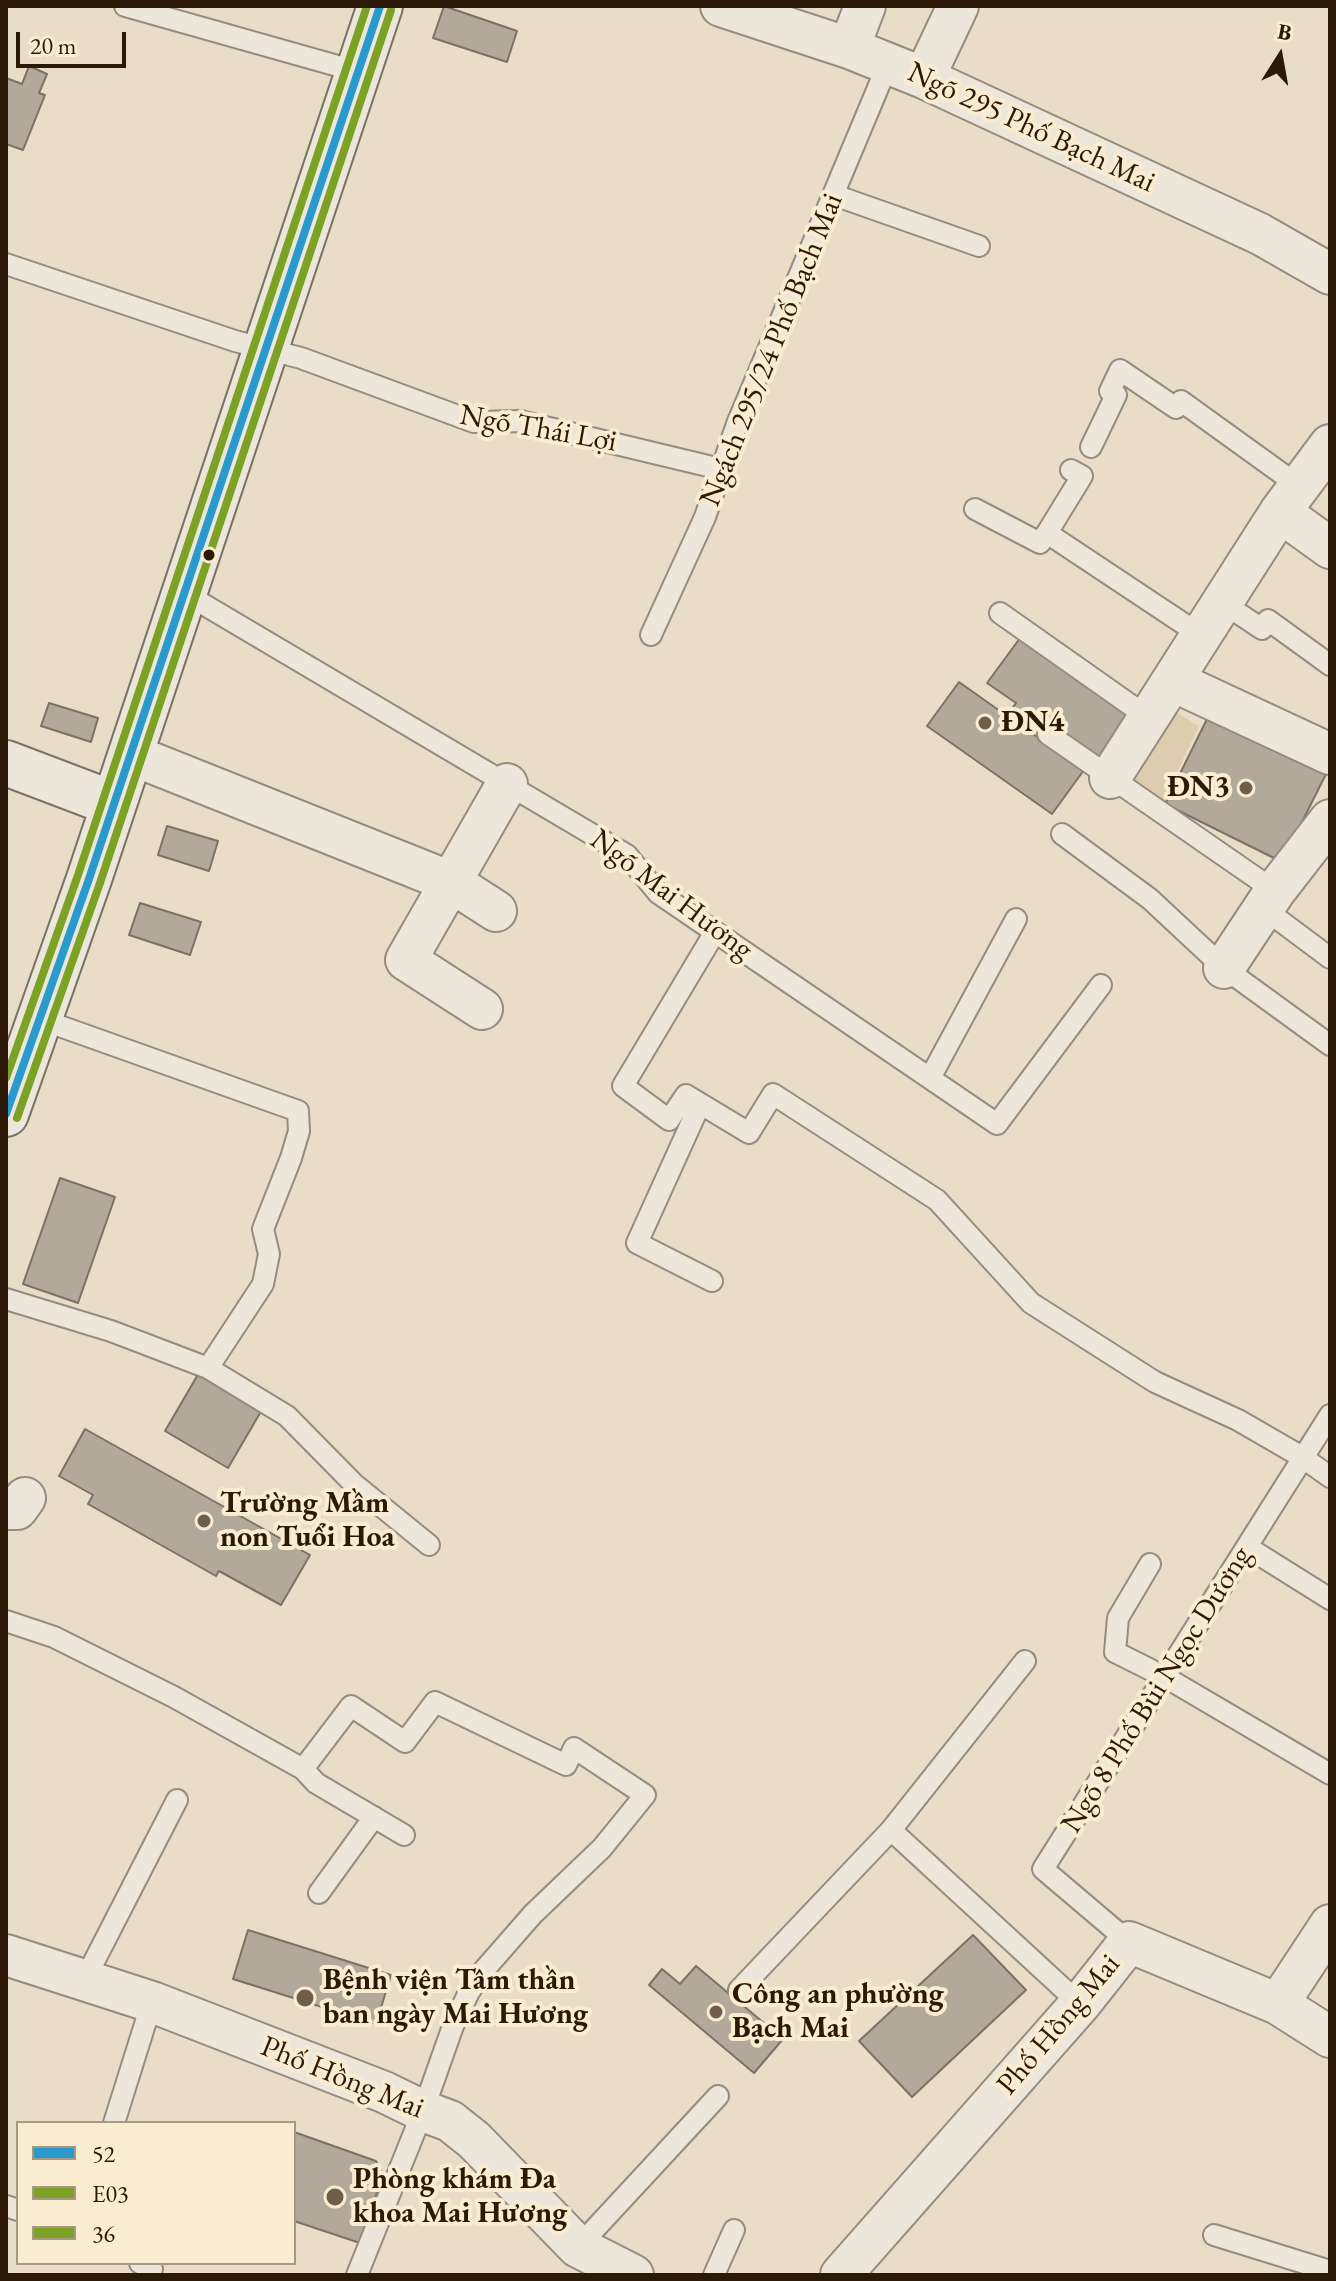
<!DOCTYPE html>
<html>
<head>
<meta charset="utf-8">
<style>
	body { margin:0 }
	#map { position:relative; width:1336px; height:2281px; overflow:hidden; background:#e9ddc7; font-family:"EB Garamond",serif }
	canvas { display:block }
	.frame { position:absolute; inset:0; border:8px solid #2d1908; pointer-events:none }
	.legend { position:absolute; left:16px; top:2121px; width:280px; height:144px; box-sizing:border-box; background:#faecd1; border:2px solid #a89881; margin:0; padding:10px 14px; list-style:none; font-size:24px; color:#2d1908 }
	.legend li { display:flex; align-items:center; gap:16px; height:40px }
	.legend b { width:40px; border:2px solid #a89881 }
	.north { position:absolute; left:1240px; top:16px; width:80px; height:80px; -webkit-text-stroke:6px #faecd1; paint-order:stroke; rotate:11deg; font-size:22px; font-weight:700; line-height:32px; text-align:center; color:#2d1908 }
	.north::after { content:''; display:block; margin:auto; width:28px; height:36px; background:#2d1908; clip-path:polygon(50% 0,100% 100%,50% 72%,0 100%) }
	.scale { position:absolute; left:16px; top:32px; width:110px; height:36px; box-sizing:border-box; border:4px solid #2d1908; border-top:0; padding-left:10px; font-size:24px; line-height:28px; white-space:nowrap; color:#2d1908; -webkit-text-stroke:6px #faecd1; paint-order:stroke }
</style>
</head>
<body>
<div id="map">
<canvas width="1336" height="2281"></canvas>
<div class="frame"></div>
<ul class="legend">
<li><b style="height:10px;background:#289ace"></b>52</li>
<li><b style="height:10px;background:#7ba225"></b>E03</li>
<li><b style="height:10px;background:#7ba225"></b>36</li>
</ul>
<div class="north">B</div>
<div class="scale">20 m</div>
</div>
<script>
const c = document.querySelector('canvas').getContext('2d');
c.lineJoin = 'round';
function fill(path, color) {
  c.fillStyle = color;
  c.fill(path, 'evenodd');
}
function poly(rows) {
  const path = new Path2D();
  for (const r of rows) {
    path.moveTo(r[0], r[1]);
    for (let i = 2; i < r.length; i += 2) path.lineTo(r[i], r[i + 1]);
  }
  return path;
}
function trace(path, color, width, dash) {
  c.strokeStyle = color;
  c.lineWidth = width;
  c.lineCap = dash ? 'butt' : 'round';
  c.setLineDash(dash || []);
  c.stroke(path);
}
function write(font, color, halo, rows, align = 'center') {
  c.font = font + ' "EB Garamond",serif';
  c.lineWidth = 8;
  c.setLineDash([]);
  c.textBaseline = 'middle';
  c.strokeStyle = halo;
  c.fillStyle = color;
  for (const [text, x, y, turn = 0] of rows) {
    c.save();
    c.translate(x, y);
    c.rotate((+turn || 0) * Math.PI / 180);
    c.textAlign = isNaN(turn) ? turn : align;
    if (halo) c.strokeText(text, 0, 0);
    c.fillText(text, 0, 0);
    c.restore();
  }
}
fill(poly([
	[1165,706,1199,726,1162,803,1118,775]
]), '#deccae');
const building = poly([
	[444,6,517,31,507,62,433,38,444,6],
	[29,66,47,74,39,93,45,95,23,150,6,144,6,78,22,84,29,66],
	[1023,634,1139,716,1104,764,1043,721,1033,734,1084,770,1052,814,927,726,959,682,1007,716,1016,703,987,683,1023,634],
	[49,703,98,718,91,742,41,726,49,703],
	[1209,715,1327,772,1282,862,1165,804,1209,715],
	[167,826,218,841,209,871,158,855,167,826],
	[140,903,201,922,190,955,129,935,140,903],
	[60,1178,115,1197,78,1303,23,1284,60,1178],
	[200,1371,263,1408,228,1468,165,1431,200,1371],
	[85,1429,310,1555,281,1605,219,1571,216,1576,88,1504,93,1495,59,1476,85,1429],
	[248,1930,391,1975,376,2024,233,1979,248,1930],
	[973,1935,1026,1990,912,2097,859,2041,973,1935],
	[696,1966,783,2039,754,2073,649,1985,662,1969,680,1984,696,1966],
	[294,2132,376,2161,383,2174,360,2243,294,2221,294,2132]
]);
fill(building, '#b3a99a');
trace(building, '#7b7265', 2);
const lane = poly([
	[125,6,359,72],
	[834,195,979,246],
	[6,264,235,341,301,358,474,422,520,421,708,466,721,472],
	[1091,447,1116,395,1110,391,1120,370,1176,408,1181,401,1299,486],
	[1071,470,1082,476,1047,533,1202,636],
	[975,509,1040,543,1047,533],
	[186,594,627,855,658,893,997,1124,1101,985],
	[1223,603,1262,629,1268,620,1330,665],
	[1000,613,1149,718],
	[651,635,705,517,737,424,888,64],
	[1048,734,1275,891],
	[1062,834,1150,899,1224,968,1330,1045],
	[1263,908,1330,958],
	[715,932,623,1086,669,1120,686,1095,749,1133,773,1094,937,1200,1031,1303,1155,1382,1238,1420,1302,1457,1330,1477],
	[40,1019,298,1111,299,1131,291,1158,263,1229,269,1254,263,1284,208,1368],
	[930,1078,1016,919],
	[700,1104,637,1243,712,1281],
	[6,1299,111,1331,208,1368,287,1416,354,1484,429,1545],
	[1247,1547,1330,1599],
	[1150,1564,1118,1618,1115,1652,1165,1677,1330,1774],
	[6,1621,54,1637,174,1697,303,1769,316,1783,404,1835],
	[1025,1661,891,1830,1080,2004],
	[303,1769,351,1706,405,1742,435,1702,566,1765,574,1748,645,1795,602,1848,533,1914,484,1970,469,1992,453,2026,423,2111,357,2275],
	[319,1893,374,1817],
	[1129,1942,1043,1869,1330,1415],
	[84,1981,177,1800],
	[739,1990,891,1830],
	[114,2123,152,2002],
	[6,2206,18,2210],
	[1214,2235,1330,2271],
	[578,2247,718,2096],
	[140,2263,152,2269,150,2275],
	[714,2275,734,2230]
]);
const street = poly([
	[721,6,849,48,924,78,1260,234,1330,274],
	[849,48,865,6],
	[924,78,958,6],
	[1280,512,1330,548],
	[1173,681,1330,754],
	[130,754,451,882,496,911],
	[1110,778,1280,512,1330,445],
	[1224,968,1275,891,1330,820],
	[482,1009,406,960,507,784],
	[6,1509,17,1509,25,1498],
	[6,1955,152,2002,384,2092,423,2111,450,2121,474,2140,578,2247,633,2275],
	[1278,2004,1330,1925],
	[841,2275,1080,2004,1129,1942,1278,2004,1330,2037]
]);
const secondary = poly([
	[6,763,114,804],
	[6,1114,89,879,380,6]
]);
trace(lane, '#968c7e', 24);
trace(street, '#968c7e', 44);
trace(secondary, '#7b7265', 48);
trace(lane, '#ece6db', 20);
trace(street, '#ece6db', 40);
trace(secondary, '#ece6db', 44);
trace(poly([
	[6,1114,89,879,380,6]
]), '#289ace', 8);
trace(poly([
	[17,1118,100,883,391,10]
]), '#7ba225', 8);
trace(poly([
	[6,1078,78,875,367,6]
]), '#7ba225', 8);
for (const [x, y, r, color] of [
	[209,555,7,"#2d1908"],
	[985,723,8,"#6f5e4b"],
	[1246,788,8,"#6f5e4b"],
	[204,1521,8,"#6f5e4b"],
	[305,1998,10,"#6f5e4b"],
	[716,2012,8,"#6f5e4b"],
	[335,2197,10,"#6f5e4b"]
]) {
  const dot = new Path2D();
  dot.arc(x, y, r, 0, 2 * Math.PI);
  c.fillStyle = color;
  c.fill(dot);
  trace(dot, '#faecd1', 3);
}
write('30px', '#2d1908', '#faecd1', [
	["Ngõ 295 Phố Bạch Mai",1031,128,25],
	["Ngách 295/24 Phố Bạch Mai",772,350,-68],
	["Ngõ Thái Lợi",538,429,10],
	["Ngõ Mai Hương",671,895,37],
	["Ngõ 8 Phố Bùi Ngọc Dương",1157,1690,-58],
	["Phố Hồng Mai",1059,2025,-50],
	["Phố Hồng Mai",342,2078,22]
]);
write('bold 30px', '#2d1908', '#faecd1', [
	["ĐN4",1001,723],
	["ĐN3",1230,788,"right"],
	["Trường Mầm",220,1504],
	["non Tuổi Hoa",220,1538],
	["Bệnh viện Tâm thần",323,1981],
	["ban ngày Mai Hương",323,2015],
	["Công an phường",732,1995],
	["Bạch Mai",732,2029],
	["Phòng khám Đa",353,2180],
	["khoa Mai Hương",353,2214]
], 'left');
</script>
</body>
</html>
